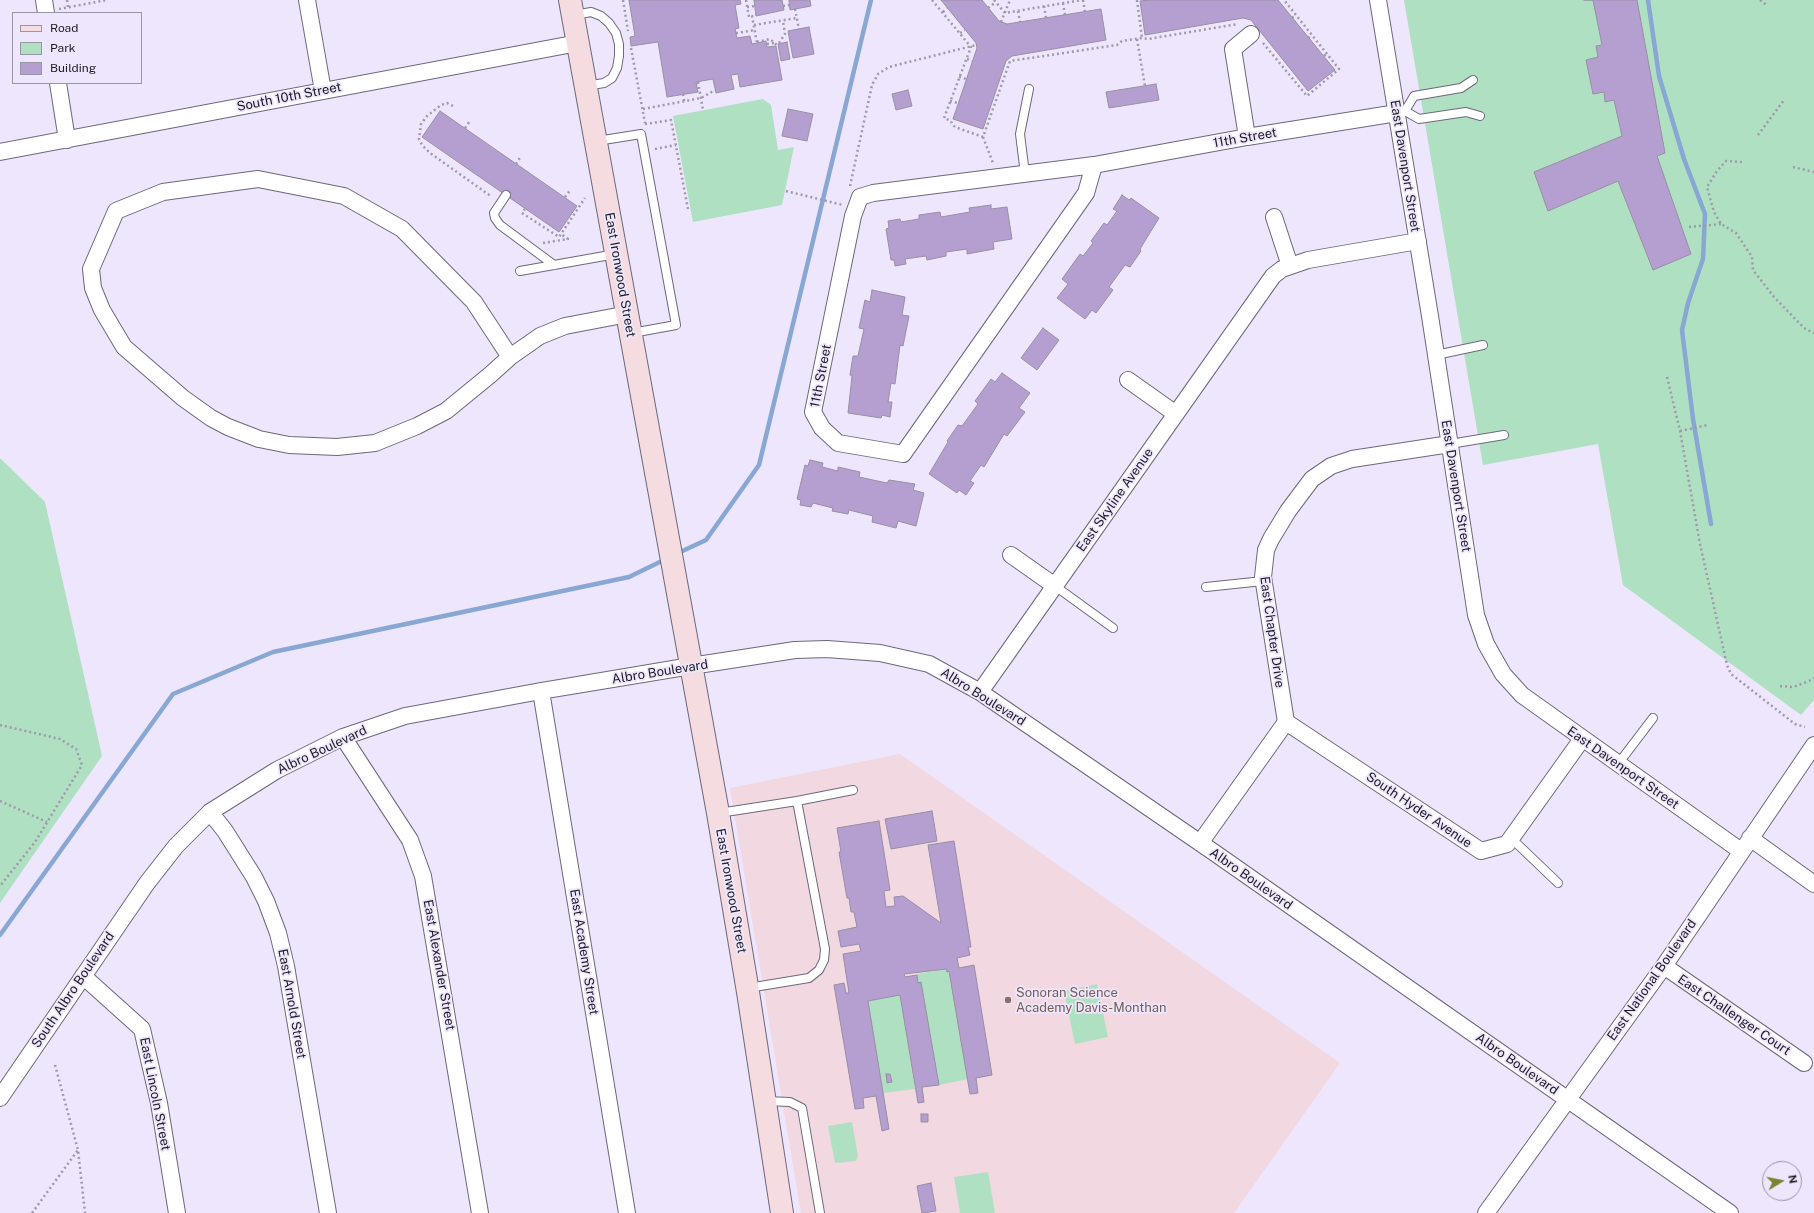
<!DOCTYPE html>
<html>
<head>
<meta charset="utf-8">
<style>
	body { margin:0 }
	#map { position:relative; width:1814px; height:1213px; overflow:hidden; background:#ede6fc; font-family:"Public Sans",sans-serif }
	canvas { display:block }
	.legend { position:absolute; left:12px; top:12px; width:130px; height:72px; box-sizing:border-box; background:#ede6fc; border:1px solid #9a95a5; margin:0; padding:5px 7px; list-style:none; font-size:12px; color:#1e1b23 }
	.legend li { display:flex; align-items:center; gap:8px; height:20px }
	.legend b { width:20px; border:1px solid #9a95a5 }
	.north { position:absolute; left:1762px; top:1161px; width:40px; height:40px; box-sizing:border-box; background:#ede6fc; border:1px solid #9a95a5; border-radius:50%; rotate:80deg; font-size:11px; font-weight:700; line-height:16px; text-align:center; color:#1e1b23 }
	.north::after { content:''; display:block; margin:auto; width:14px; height:18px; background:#7a8431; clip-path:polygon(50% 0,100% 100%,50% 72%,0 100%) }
</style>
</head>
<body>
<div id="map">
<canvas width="1814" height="1213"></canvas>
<ul class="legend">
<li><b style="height:5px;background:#f5dce1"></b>Road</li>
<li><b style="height:11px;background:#afe0c2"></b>Park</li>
<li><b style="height:11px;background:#b49fd0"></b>Building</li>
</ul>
<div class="north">N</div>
</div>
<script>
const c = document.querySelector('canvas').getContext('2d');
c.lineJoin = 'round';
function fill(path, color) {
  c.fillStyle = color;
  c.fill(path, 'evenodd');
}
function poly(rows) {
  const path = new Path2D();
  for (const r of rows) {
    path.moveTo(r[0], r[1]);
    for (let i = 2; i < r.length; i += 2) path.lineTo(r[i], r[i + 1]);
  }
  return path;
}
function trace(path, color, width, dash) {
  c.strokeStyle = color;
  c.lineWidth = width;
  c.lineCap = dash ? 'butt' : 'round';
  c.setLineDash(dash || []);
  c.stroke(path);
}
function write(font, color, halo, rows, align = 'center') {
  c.font = font + ' "Public Sans",sans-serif';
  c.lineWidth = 3.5;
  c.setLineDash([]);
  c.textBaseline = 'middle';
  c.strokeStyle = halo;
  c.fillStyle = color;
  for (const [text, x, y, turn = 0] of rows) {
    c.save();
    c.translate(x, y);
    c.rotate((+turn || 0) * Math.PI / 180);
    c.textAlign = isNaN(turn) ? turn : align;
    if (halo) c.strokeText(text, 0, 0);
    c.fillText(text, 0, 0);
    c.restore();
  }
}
fill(poly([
	[900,754,1340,1063,1234,1213,801,1213,730,788]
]), '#f1d8e1');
fill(poly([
	[1404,0,1814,0,1814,700,1801,715,1623,585,1598,444,1483,465],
	[763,99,771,105,778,150,794,147,782,205,693,222,673,116],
	[0,458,45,502,102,756,0,903],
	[946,969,947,971,949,971,968,1079,939,1085,920,982,918,983,917,974],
	[1097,984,1108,1037,1075,1044,1064,991],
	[900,995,915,1089,883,1093,868,1001],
	[852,1122,858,1156,856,1161,835,1163,828,1126],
	[988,1172,995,1213,960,1213,954,1177]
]), '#afe0c2');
trace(poly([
	[1648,0,1659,76,1684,159,1705,214,1703,259,1688,303,1682,330,1693,419,1711,524],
	[676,554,706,540,759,465,871,0],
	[0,935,173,694,273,652,629,577,666,559]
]), '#88a7d3', 4.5);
const building = poly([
	[629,0,740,0,741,4,735,5,739,28,735,29,737,38,750,36,752,44,766,41,767,47,776,46,782,80,740,87,738,74,731,75,734,89,716,93,713,79,696,82,698,92,667,97,658,42,631,46,630,37,635,36,629,0],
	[754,0,782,0,784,10,756,16,754,0],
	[789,0,810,0,811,6,790,10,789,0],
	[941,0,982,0,999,21,1007,24,1101,9,1106,40,1012,56,1006,61,983,129,953,119,977,48,976,43,941,0],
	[1150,0,1278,0,1335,70,1308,91,1251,20,1243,18,1145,35,1140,1,1150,0],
	[1584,0,1637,0,1665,153,1657,156,1691,254,1653,270,1618,181,1548,211,1534,172,1622,136,1614,100,1605,102,1604,92,1593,94,1586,60,1598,57,1596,46,1602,45,1593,0,1584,0],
	[809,27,814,54,793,58,788,31,809,27],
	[787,42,790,59,781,61,778,44,787,42],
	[1156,84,1159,100,1109,108,1106,92,1156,84],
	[908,90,912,106,896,110,892,94,908,90],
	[788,109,813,114,807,141,782,136,788,109],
	[440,111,577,206,559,232,422,137,440,111],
	[1122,195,1129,200,1131,198,1159,218,1140,249,1141,251,1130,267,1125,265,1109,287,1113,290,1096,313,1092,310,1085,319,1057,298,1068,284,1062,279,1080,254,1083,256,1093,243,1091,241,1104,223,1107,225,1117,211,1113,209,1122,195],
	[991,205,991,209,1007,207,1012,239,993,242,994,249,967,254,967,249,946,252,946,256,927,260,926,256,905,259,906,264,895,266,894,260,891,260,886,229,889,228,888,221,900,219,901,222,919,219,919,215,940,212,941,217,970,212,969,208,991,205],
	[872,290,905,297,902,315,909,316,903,346,900,345,895,384,891,383,888,402,892,402,890,417,882,415,881,418,848,413,852,376,850,375,853,356,858,356,864,329,859,328,865,300,870,302,872,290],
	[1043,328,1059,340,1037,370,1021,358,1043,328],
	[1002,373,1030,393,1019,408,1025,412,1007,436,1004,434,984,467,981,465,970,481,974,483,966,495,959,490,957,493,929,474,948,442,947,441,958,425,962,426,978,404,975,401,991,379,995,382,1002,373],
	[810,460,823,463,822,467,838,471,838,467,860,472,859,477,887,483,889,480,915,484,913,490,924,493,916,526,898,521,896,528,872,522,873,516,849,510,848,514,832,511,833,508,813,503,811,507,800,505,801,500,797,499,805,465,808,466,810,460],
	[932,811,937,841,891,849,885,819,932,811],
	[879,821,890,890,884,891,886,907,895,906,894,897,903,896,941,923,928,845,954,841,971,947,968,947,970,955,957,958,959,968,974,965,992,1075,976,1078,978,1093,970,1094,949,971,947,972,946,969,904,974,905,977,917,975,918,983,921,982,939,1085,922,1087,924,1102,918,1103,900,995,868,1001,889,1129,882,1131,876,1096,863,1098,864,1108,855,1109,834,985,844,983,846,993,849,993,843,954,861,951,859,944,841,947,838,931,857,927,854,912,851,912,849,898,847,898,839,852,841,852,837,828,879,821],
	[886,1074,890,1074,892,1082,887,1083,886,1074],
	[921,1114,928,1114,928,1122,921,1122,921,1114],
	[931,1183,936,1211,922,1213,917,1186,931,1183]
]);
fill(building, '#b49fd0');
trace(building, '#988fa4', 1);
const lane = poly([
	[574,15,591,12,601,16,609,23,616,33,619,44,619,56,617,68,612,78,604,83,586,86],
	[1473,80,1461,88,1414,96,1405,111,1419,119,1466,112,1480,116],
	[597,141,641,134,676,325,632,333],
	[1025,174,1020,134,1029,89],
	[506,195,494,213,495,218,500,225,554,265],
	[520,271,616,254],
	[1436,355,1483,345],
	[1450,444,1504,435],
	[1055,586,1113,628],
	[1206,587,1263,581],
	[1618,764,1653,718],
	[719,813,797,801,853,790],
	[1511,838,1558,883],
	[748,988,809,978,819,970,824,960,825,949,797,801],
	[765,1101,790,1102,802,1108,820,1213]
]);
const street = poly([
	[44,0,46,13],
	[307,0,323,91],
	[1378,0,1430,316,1476,615,1486,644,1503,674,1522,695,1741,851],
	[58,83,67,140],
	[1247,137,1233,49,1251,34],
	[0,152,578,43],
	[1094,165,1086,193,903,454,838,443,822,428,813,412,853,216,860,197,873,193,1094,165,1247,137,1397,113],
	[1274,217,1290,266],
	[510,357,474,302,402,229,344,196,258,179,163,192,116,211,91,269,93,288,102,310,124,347,183,398,211,418,228,427,259,439,289,445,337,447,375,443,417,426,446,411,490,375,510,357,540,336,565,326,628,314],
	[1128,380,1176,414],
	[1011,555,1055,586],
	[541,691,627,1213],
	[980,692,1273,276,1282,269,1308,260,1418,241],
	[1286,722,1481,851,1507,844,1582,739],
	[343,737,410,840,423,876,480,1213],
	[210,812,225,831,254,877,266,901,278,933,286,966,328,1213],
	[1750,838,1814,884],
	[1200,843,1286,722,1263,577,1266,550,1271,539,1288,511,1312,479,1331,466,1352,459,1450,444],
	[1664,966,1804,1063],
	[83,976,142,1029,159,1103,177,1213],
	[0,1098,147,883,176,846,210,812,277,770,343,737,405,716,541,691,691,666,795,650,827,649,880,653,929,664,980,692,1212,851,1730,1213],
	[1486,1213,1664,966,1814,745]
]);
const secondary = poly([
	[570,0,718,813,748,992,782,1213]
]);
trace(lane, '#6e687b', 10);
trace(street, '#6e687b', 18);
trace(secondary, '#6e687b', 24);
trace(poly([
	[67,0,68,7],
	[623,0,628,31],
	[746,0,749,17,752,16,757,43],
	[932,0,971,47,944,118,951,121,952,124,955,127,983,137,1010,61,1117,45,1122,41,1142,38,1148,39,1238,24],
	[994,0,1005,13,1082,0],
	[1083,0,1085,12],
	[1137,0,1142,38],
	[1760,0,1768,6],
	[1063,3,1065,15],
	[783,6,789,5],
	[1044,6,1046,18],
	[747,7,755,6],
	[988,8,996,2],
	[59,9,107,0],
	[795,9,799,29],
	[1018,11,1020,22],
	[943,12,947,8],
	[1292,18,1296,15],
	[1001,22,1010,0],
	[754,25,797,18],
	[736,33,755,30],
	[960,33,965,30],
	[1308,38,1312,35],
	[1137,39,1145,86],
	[757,42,770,39,778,46],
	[779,43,785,34,783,21],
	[1263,43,1307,96,1339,69,1284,0],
	[767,44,774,43],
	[631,48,645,123],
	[1324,56,1327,53],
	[967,59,972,61],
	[959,77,966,79],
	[698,82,703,110],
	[683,94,684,101],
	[950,101,958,103],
	[453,106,447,103,441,105,427,116,421,124,419,139,422,145,430,153,492,197],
	[643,109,701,98,715,90],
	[645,124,671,120,688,209],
	[465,128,470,121],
	[1758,135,1784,100],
	[983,137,993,163],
	[655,149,676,145],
	[1742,162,1726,161,1717,171,1707,187,1714,212,1721,224,1736,233,1752,257,1753,270,1774,297,1804,328,1814,333],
	[516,164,521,156],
	[1793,167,1814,172],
	[850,186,872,85,878,74,889,67,976,45],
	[786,191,843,205],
	[565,197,571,189],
	[525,209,522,213,559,237,585,198],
	[1689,227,1721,224],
	[543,243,568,239,561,234],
	[1667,377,1680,431,1700,544,1727,665,1731,674,1795,724,1805,727],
	[1680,431,1708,425],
	[1780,686,1793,687,1809,681,1814,678],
	[0,725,60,739,76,749,82,765,35,842,0,886],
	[0,801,47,822],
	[55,1065,78,1150,85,1213],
	[32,1213,78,1150]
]), '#9f99aa', 2.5, [2, 3]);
trace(lane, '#fff', 8);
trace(street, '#fff', 16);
trace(secondary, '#f5dce1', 22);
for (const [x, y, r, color] of [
	[1008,1000,4,"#8d6e63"]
]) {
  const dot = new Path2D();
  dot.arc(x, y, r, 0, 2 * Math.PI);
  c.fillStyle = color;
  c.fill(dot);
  trace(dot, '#ede6fc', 1.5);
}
write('13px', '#1e1b23', '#ede6fc', [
	["South 10th Street",289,97,-11],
	["11th Street",1245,138,-10],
	["East Davenport Street",1405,166,81],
	["East Ironwood Street",620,275,80],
	["11th Street",821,376,-79],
	["East Davenport Street",1456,486,81],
	["East Skyline Avenue",1115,500,-55],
	["East Chapter Drive",1272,632,82],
	["Albro Boulevard",660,672,-9],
	["Albro Boulevard",983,697,32],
	["Albro Boulevard",322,750,-25],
	["East Davenport Street",1623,768,35],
	["South Hyder Avenue",1419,810,34],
	["Albro Boulevard",1251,879,35],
	["East Ironwood Street",731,891,80],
	["East Academy Street",584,952,81],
	["East Alexander Street",439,965,80],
	["East National Boulevard",1652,980,-55],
	["South Albro Boulevard",73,990,-56],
	["East Arnold Street",292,1004,80],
	["East Challenger Court",1734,1015,34],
	["Albro Boulevard",1517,1064,35],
	["East Lincoln Street",155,1094,79]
]);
write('13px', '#785e54', '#ede6fc', [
	["Sonoran Science",1016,993],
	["Academy Davis-Monthan",1016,1008]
], 'left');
</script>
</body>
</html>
